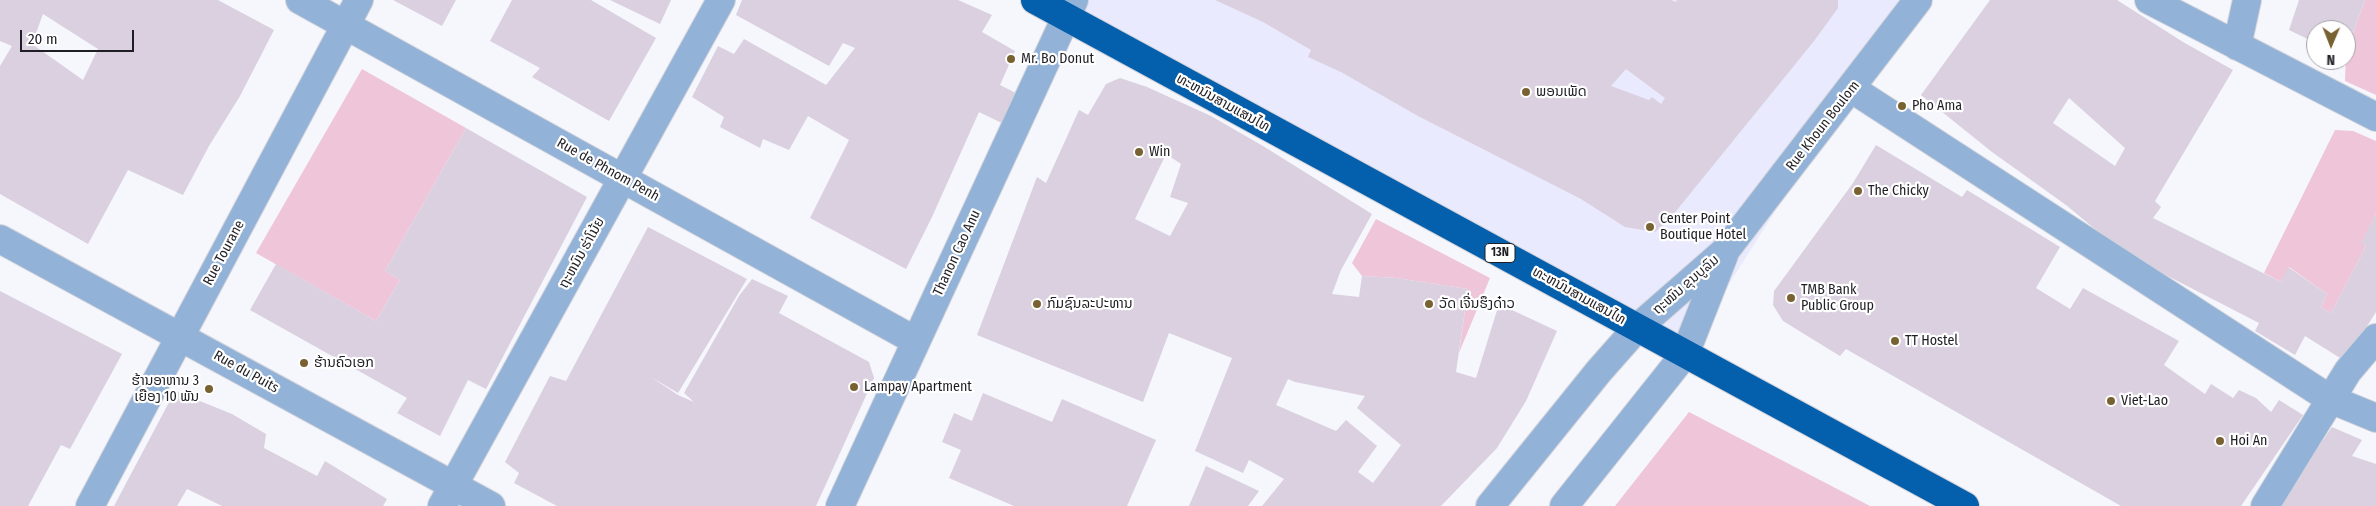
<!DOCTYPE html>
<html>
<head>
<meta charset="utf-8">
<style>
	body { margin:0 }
	#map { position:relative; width:2376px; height:506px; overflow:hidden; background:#f6f6fd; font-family:"Fira Sans Condensed",sans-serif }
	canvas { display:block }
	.north { position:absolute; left:2306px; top:20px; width:50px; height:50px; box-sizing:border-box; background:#fff; border:1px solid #a5a5a7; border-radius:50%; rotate:181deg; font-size:14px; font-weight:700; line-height:20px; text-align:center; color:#1e1e24 }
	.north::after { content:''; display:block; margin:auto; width:18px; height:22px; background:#796232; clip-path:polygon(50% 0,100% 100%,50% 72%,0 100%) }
	.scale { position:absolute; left:20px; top:30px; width:114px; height:22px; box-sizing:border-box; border:2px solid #1e1e24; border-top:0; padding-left:6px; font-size:15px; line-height:18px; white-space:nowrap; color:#1e1e24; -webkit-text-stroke:4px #fff; paint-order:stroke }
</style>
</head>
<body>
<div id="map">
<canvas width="2376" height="506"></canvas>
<div class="north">N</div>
<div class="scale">20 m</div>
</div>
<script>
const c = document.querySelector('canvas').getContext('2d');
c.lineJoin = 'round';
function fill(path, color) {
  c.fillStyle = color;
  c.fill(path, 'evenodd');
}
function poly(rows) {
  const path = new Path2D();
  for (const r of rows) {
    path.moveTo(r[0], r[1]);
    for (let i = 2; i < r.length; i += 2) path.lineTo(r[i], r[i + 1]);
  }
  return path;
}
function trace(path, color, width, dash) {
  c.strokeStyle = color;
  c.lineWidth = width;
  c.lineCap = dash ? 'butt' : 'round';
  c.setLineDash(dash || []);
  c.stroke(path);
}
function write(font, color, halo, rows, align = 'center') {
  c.font = font + ' "Fira Sans Condensed","Noto Sans Lao",sans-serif';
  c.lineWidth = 4.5;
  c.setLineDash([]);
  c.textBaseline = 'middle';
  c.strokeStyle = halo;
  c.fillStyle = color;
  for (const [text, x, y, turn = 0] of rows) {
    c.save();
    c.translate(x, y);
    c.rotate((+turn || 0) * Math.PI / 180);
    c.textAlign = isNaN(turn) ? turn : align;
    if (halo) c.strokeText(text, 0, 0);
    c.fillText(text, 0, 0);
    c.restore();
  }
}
fill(poly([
	[1045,0,1918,0,1852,89,1685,354]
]), '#eaeafe');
fill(poly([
	[2365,0,2376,0,2376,95,2345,81,2346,53],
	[362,69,466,128,385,271,400,280,376,321,256,253],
	[2335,130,2353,131,2376,141,2376,214,2362,243,2366,246,2331,313,2321,307,2327,294,2289,267,2281,282,2264,273],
	[1376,219,1490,278,1459,353,1468,289,1396,278,1362,276,1352,263],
	[1689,412,1870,506,1615,506]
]), '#efc5d9');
fill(poly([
	[0,0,218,0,274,30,240,96,209,146,183,195,128,170,88,244,0,194,0,66,12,46,0,41],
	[43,14,98,49,83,80,32,44],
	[393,0,456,0,442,26],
	[512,0,591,0,656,38,609,121,532,77,540,68,490,41],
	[610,0,671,0,660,24],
	[742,0,958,0,992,15,982,32,1015,51,1000,85,1022,96,1006,125,979,112,932,217,906,269,810,218,849,140,808,116,789,150,763,139,760,148,720,127,724,117,692,97,718,46,734,54,744,39,826,85,855,48,843,43,829,66,736,15],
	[1215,0,1671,0,1676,2,1677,0,1838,0,1838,8,1814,41,1668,221,1655,232,1625,227,1581,199,1418,116,1341,72,1308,57,1311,50,1263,22],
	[1626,69,1665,98,1661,104,1652,97,1649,100,1611,86],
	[1990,0,2117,0,2183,42,2233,70,2155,201,2161,207,2153,218,2281,282,2288,267,2327,294,2321,307,2331,313,2366,246,2361,243,2376,214,2376,312,2345,361,2305,336,2295,355,2255,331,2259,323,2125,254,2066,205,1992,152,1921,95],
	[2069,98,2125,148,2115,166,2053,123],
	[2299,0,2365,0,2346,52,2346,30,2316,30,2316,43,2289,30],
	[1120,78,1147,87,1211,116,1263,146,1372,214,1341,270,1332,294,1359,297,1362,276,1396,278,1468,289,1456,372,1476,378,1499,304,1557,331,1526,401,1497,448,1441,506,1262,506,1284,479,1249,460,1243,473,1195,451,1232,358,1169,333,1143,402,977,335,1037,177,1046,183,1079,110,1088,115,1106,84],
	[1166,154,1181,164,1170,197,1188,203,1170,236,1135,219],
	[1288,379,1295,382,1365,396,1357,408,1401,445,1373,483,1358,472,1377,446,1346,420,1336,431,1276,405],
	[466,128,587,197,486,389,468,380,440,436,397,413,407,398,250,310,276,264,376,321,400,280,385,271],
	[1876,145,1962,197,1967,190,2060,247,2036,288,2070,309,2083,288,2179,341,2164,365,2205,394,2211,384,2233,398,2239,390,2256,398,2271,412,2279,400,2303,415,2241,506,2121,506,1846,349,1840,356,1783,321,1773,305,1774,291,1853,183],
	[648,227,747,279,678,393,651,377,678,395,694,402,684,393,739,296,752,279,788,296,779,313,869,362,874,378,816,506,557,506,514,483,519,473,505,462,550,376,566,381],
	[0,291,122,354,70,449,61,445,28,506,0,506],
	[175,391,232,414,266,434,264,448,317,476,325,461,387,499,383,506,222,506,187,489,177,506,114,506],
	[983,393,1052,422,1062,399,1156,440,1127,506,1014,506,949,478,961,450,942,442,954,413,972,421],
	[2332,427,2362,440,2352,456,2376,464,2376,506,2278,506],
	[1206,466,1259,491,1248,506,1189,506]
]), '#dad0df');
const minor = poly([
	[300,0,916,341],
	[2149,0,2376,117],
	[2237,46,2247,0],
	[1852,89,2330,399,2376,418],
	[0,239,491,506],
	[90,506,359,0],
	[442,506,721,0],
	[840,506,1074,0],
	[1490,506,1599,371,1637,328,1725,251,1918,0],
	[1564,506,1685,354,1724,255],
	[2265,506,2348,371,2376,338]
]);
const highway = poly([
	[1035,0,1965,506]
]);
trace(minor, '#d3d3da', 30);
trace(highway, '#d3d3da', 30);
trace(minor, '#92b2d8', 28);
trace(highway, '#045fac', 28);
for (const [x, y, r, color] of [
	[1011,59,5,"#796232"],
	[1526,92,5,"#796232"],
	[1902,106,5,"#796232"],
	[1139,152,5,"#796232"],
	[1858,191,5,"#796232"],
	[1650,227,5,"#796232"],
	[1791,298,5,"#796232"],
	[1037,304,5,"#796232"],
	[1429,304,5,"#796232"],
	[1895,341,5,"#796232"],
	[304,363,5,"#796232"],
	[854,387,5,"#796232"],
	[209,389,5,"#796232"],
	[2111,401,5,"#796232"],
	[2220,441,5,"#796232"]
]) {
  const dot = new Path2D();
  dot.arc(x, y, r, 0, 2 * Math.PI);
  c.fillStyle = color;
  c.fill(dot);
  trace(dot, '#fff', 2);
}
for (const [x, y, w] of [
	[1500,253,30]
]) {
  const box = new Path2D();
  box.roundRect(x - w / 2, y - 9.5, w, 19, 4);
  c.fillStyle = '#fff';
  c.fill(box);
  trace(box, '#1e1e24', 1);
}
write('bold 12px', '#1e1e24', null, [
	["13N",1500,253]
]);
write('14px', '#1e1e24', '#fff', [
	["Mr. Bo Donut",1021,59],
	["ພອນເພັດ",1536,92],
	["Pho Ama",1912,106],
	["Win",1149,152],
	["The Chicky",1868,191],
	["Center Point",1660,219],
	["Boutique Hotel",1660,235],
	["TMB Bank",1801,290],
	["Public Group",1801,306],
	["ກົມຊົນລະປະທານ",1047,304],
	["ວັດ ເຈີ່ນຮຶງດ໋າວ",1439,304],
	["TT Hostel",1905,341],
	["ຮ້ານຄົວເອກ",314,363],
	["ຮ້ານອາຫານ 3",199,381,"right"],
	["ເຍືອງ 10 ພັນ",199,397,"right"],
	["Lampay Apartment",864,387],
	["Viet-Lao",2121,401],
	["Hoi An",2230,441]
], 'left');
write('14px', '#1e1e24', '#fff', [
	["ທະຫນົນສາມແສນໄທ",1223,103,29],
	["Rue Khoun Boulom",1823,126,-52],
	["Rue de Phnom Penh",608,170,29],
	["Rue Tourane",224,253,-62],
	["ຖະຫນົນ ຮ່າໂນ້ຍ",582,253,-61],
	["Thanon Cao Anu",957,253,-65],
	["ຖະໜົນ ຂຸນບູລົມ",1686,285,-41],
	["ທະຫນົນສາມແສນໄທ",1579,296,29],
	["Rue du Puits",246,372,29]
]);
</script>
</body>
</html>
